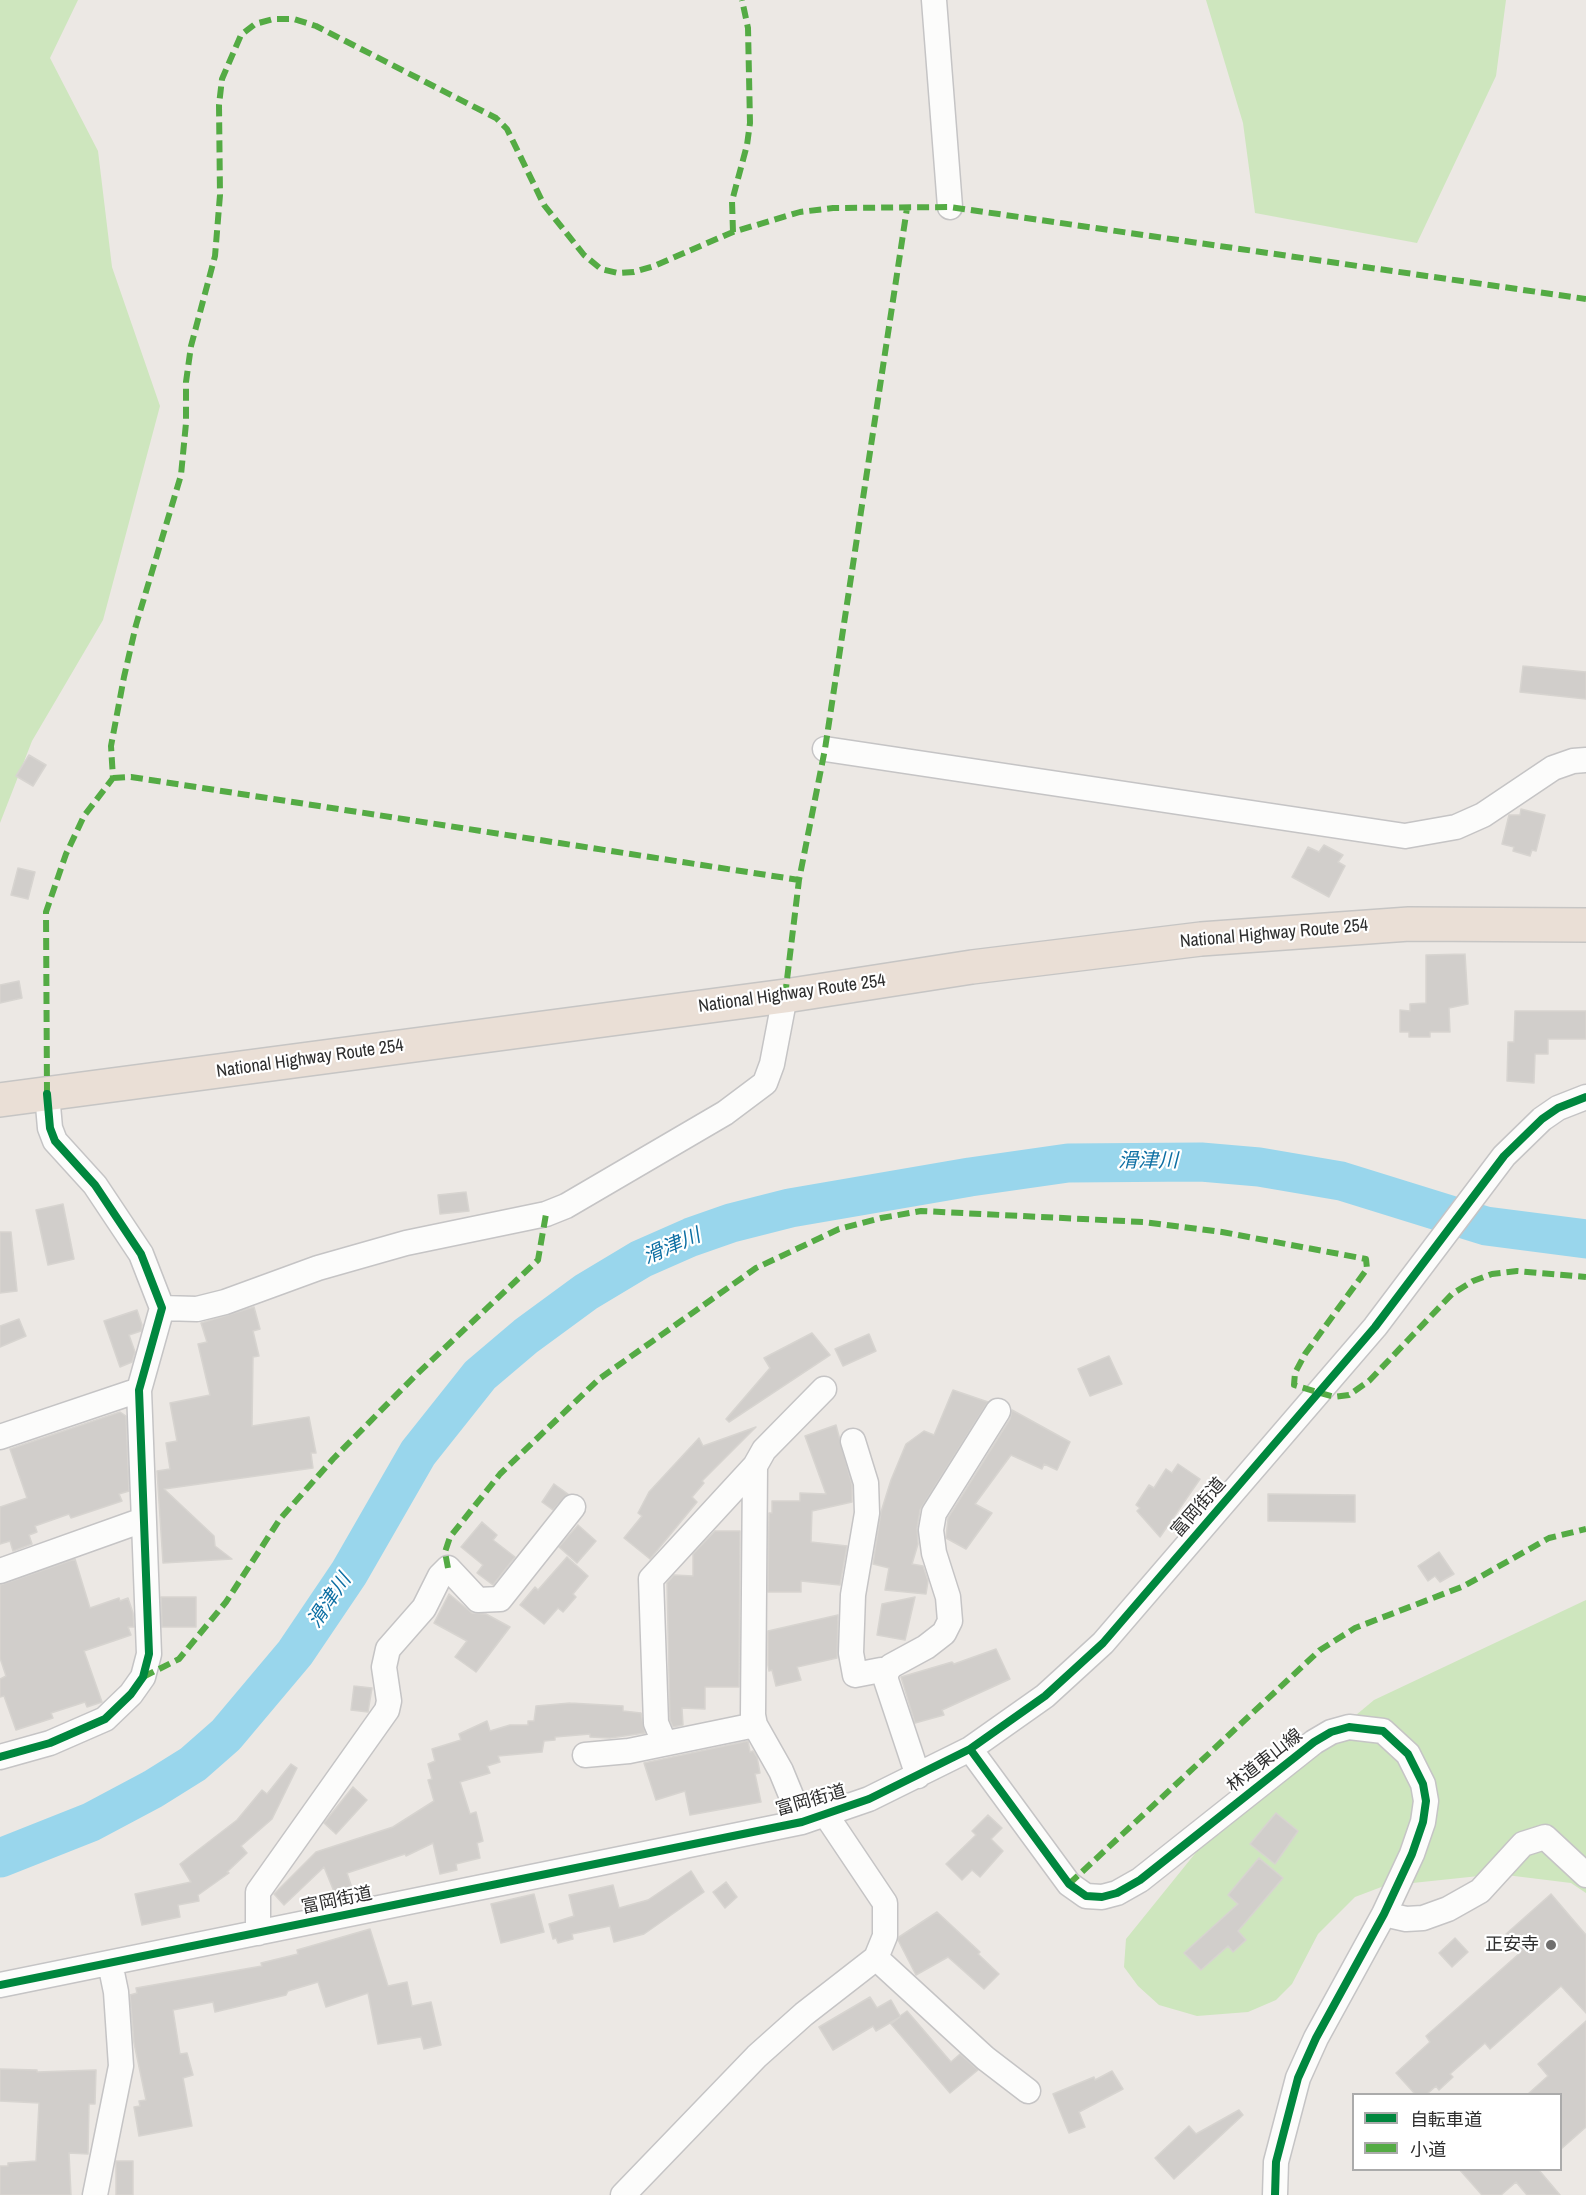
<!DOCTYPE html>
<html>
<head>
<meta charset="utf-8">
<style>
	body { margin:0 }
	#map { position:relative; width:1586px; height:2195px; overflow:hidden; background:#ece8e4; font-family:"Archivo Narrow","Noto Sans JP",sans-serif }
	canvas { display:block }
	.legend { position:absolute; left:1352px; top:2093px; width:210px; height:78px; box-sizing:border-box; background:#fff; border:2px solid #ababab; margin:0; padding:8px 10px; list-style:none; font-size:18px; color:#2e2e2e }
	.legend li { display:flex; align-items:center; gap:12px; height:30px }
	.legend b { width:30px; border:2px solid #ababab }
</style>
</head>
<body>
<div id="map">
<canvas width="1586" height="2195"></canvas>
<ul class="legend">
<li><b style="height:8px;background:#00873e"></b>自転車道</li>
<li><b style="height:8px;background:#54ab44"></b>小道</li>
</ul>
</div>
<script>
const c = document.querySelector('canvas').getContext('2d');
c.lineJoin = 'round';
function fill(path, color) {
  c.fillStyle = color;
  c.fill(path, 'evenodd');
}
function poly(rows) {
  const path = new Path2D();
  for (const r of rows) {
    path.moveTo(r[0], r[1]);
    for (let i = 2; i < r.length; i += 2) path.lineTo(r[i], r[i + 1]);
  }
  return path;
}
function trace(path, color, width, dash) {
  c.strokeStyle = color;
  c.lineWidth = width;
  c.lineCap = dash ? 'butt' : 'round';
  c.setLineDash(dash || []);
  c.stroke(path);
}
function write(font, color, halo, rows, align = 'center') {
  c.font = font + ' "Archivo Narrow","Noto Sans JP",sans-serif';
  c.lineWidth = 4.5;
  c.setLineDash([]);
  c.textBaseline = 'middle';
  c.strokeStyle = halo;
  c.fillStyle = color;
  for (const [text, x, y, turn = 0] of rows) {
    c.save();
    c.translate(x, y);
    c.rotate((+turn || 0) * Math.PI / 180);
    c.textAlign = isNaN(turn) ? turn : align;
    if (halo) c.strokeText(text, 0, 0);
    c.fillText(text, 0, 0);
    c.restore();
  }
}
fill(poly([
	[0,0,78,0,50,58,98,151,112,267,160,406,103,620,32,741,0,823],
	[1206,0,1506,0,1496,76,1417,243,1255,213,1243,123],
	[1586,1600,1586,1893,1571,1883,1498,1874,1384,1886,1355,1897,1318,1934,1292,1984,1276,2000,1248,2012,1197,2016,1159,2005,1138,1986,1124,1967,1126,1939,1206,1840,1374,1700]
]), '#cee6be');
trace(poly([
	[0,1858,91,1822,153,1789,193,1764,226,1735,295,1653,349,1573,418,1453,480,1375,526,1336,586,1292,641,1259,691,1237,731,1223,790,1208,970,1177,1068,1163,1201,1162,1259,1167,1341,1181,1486,1226,1586,1239]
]), '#99d6ec', 39);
const building = poly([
	[1523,666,1586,672,1586,699,1520,692,1523,666],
	[29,755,46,765,33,786,16,776,29,755],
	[1521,809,1545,815,1536,851,1532,850,1530,856,1513,851,1514,847,1502,844,1509,815,1520,815,1521,809],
	[1324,845,1343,855,1338,862,1345,866,1329,897,1292,877,1308,847,1319,852,1324,845],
	[18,868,35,872,28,899,11,895,18,868],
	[1465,954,1468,1004,1449,1008,1450,1032,1430,1032,1430,1037,1409,1037,1409,1032,1400,1032,1400,1010,1410,1011,1410,1004,1426,1003,1426,955,1465,954],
	[19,981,22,998,0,1003,0,985,19,981],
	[1515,1011,1586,1011,1586,1039,1548,1039,1548,1054,1535,1054,1534,1083,1507,1081,1508,1042,1514,1042,1515,1011],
	[466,1192,469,1211,440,1214,438,1195,466,1192],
	[63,1204,74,1259,48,1265,36,1210,63,1204],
	[0,1232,11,1232,17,1291,0,1293,0,1232],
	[254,1307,260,1329,253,1331,259,1356,253,1357,252,1426,309,1417,316,1453,311,1453,313,1468,164,1489,214,1536,215,1546,232,1559,163,1563,157,1471,170,1469,166,1443,177,1441,170,1403,210,1395,198,1344,207,1342,201,1323,254,1307],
	[137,1310,142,1325,141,1331,129,1335,135,1352,132,1362,120,1367,104,1321,137,1310],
	[19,1319,26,1336,0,1347,0,1326,19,1319],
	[812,1333,830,1355,729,1422,726,1419,770,1368,764,1358,812,1333],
	[869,1334,876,1351,843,1366,835,1349,869,1334],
	[1109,1356,1122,1384,1090,1396,1078,1369,1109,1356],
	[953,1390,988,1402,920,1510,917,1528,918,1544,912,1564,923,1566,928,1581,926,1594,885,1590,889,1568,873,1564,881,1512,891,1480,906,1444,924,1431,934,1435,953,1390],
	[1012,1410,1070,1442,1057,1470,1044,1464,1042,1469,1011,1455,975,1504,992,1513,966,1549,946,1538,948,1518,1010,1419,1012,1410],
	[120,1412,126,1416,129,1491,119,1494,122,1501,71,1518,69,1514,35,1526,37,1532,29,1535,32,1544,13,1551,10,1541,0,1544,0,1507,27,1498,10,1449,120,1412],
	[836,1425,852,1485,852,1502,812,1511,811,1542,847,1546,840,1585,801,1581,801,1592,768,1592,769,1513,772,1513,772,1501,800,1501,800,1493,826,1494,805,1436,836,1425],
	[756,1427,702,1481,704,1483,692,1497,697,1502,650,1559,624,1538,642,1516,638,1513,649,1492,699,1438,703,1446,756,1427],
	[1178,1464,1200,1479,1160,1537,1137,1511,1140,1508,1136,1505,1149,1485,1154,1488,1166,1469,1172,1473,1178,1464],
	[554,1484,568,1494,553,1510,542,1502,554,1484],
	[1268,1494,1355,1495,1355,1522,1268,1521,1268,1494],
	[482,1522,497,1535,493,1540,515,1557,493,1585,477,1573,483,1565,461,1547,482,1522],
	[578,1525,596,1541,577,1563,559,1547,578,1525],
	[715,1531,740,1531,739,1687,705,1687,705,1709,682,1708,683,1725,673,1727,670,1720,667,1583,674,1575,693,1576,693,1554,715,1531],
	[1439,1552,1454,1574,1440,1582,1435,1576,1428,1581,1418,1566,1439,1552],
	[567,1557,588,1576,573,1594,576,1597,563,1612,558,1608,544,1624,520,1605,535,1587,538,1590,567,1557],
	[75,1559,90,1608,119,1598,120,1601,128,1598,133,1613,134,1627,128,1627,131,1635,84,1651,102,1702,87,1707,85,1702,51,1713,53,1718,16,1730,4,1696,0,1697,0,1679,6,1676,0,1658,0,1585,75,1559],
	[449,1594,472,1613,486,1614,510,1627,476,1672,455,1657,467,1641,434,1623,449,1594],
	[161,1597,196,1597,196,1627,162,1627,161,1597],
	[915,1597,905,1640,877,1635,882,1604,915,1597],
	[838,1615,837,1658,797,1667,801,1680,776,1686,772,1670,769,1671,768,1665,768,1631,838,1615],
	[996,1649,1010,1679,942,1710,944,1715,915,1723,901,1677,952,1662,954,1664,996,1649],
	[354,1686,372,1688,368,1712,351,1710,354,1686],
	[570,1703,623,1706,623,1711,641,1713,645,1733,610,1738,590,1737,590,1734,555,1737,555,1740,544,1741,542,1752,498,1756,500,1762,487,1766,490,1773,460,1782,470,1814,476,1812,483,1841,477,1843,480,1858,456,1864,457,1870,440,1874,433,1843,406,1856,405,1854,347,1873,352,1888,335,1894,324,1867,284,1905,274,1894,316,1852,393,1827,434,1801,428,1780,432,1779,428,1764,435,1761,432,1749,461,1740,459,1734,487,1721,490,1731,510,1725,528,1725,528,1721,534,1721,536,1706,570,1703],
	[748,1741,750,1752,753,1751,757,1757,760,1773,755,1774,761,1802,690,1815,685,1791,656,1800,644,1763,748,1741],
	[291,1764,297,1768,272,1819,241,1846,247,1853,227,1872,229,1873,198,1895,199,1901,178,1905,180,1917,142,1925,135,1894,191,1882,180,1864,237,1820,262,1790,267,1794,291,1764],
	[353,1787,367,1800,336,1834,324,1823,353,1787],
	[1276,1813,1298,1831,1275,1864,1250,1844,1276,1813],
	[988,1815,1002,1828,991,1839,1003,1851,980,1877,972,1870,962,1880,946,1864,976,1835,972,1831,988,1815],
	[1259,1858,1283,1878,1238,1931,1246,1940,1233,1952,1228,1946,1201,1970,1184,1953,1238,1904,1228,1895,1259,1858],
	[691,1871,704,1892,644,1934,614,1942,610,1926,572,1934,573,1939,558,1943,556,1938,553,1939,549,1924,574,1916,569,1895,613,1885,619,1908,648,1900,691,1871],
	[726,1882,737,1897,725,1908,713,1892,726,1882],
	[534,1894,544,1932,501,1943,491,1904,534,1894],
	[1551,1894,1586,1935,1586,2013,1561,1986,1490,2049,1485,2043,1450,2074,1453,2077,1439,2090,1436,2086,1427,2094,1415,2094,1396,2073,1430,2042,1426,2036,1521,1952,1506,1934,1551,1894],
	[937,1912,980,1952,978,1954,999,1974,984,1989,948,1957,916,1975,898,1940,899,1937,937,1912],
	[370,1929,388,1986,407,1982,412,2006,431,2002,441,2045,424,2049,421,2037,378,2044,368,1993,326,2007,318,1982,288,1991,286,1995,215,2012,213,2002,173,2010,180,2054,187,2053,193,2075,183,2078,192,2126,139,2136,134,2107,140,2106,139,2101,146,2100,134,2043,130,1995,137,1993,136,1988,262,1966,261,1963,298,1954,297,1950,370,1929],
	[1455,1938,1468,1952,1452,1967,1439,1953,1455,1938],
	[870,1997,877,2008,891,2000,900,2016,907,2011,951,2062,960,2054,978,2070,950,2093,891,2024,900,2017,876,2031,873,2026,833,2050,819,2027,870,1997],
	[1586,2021,1586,2127,1560,2150,1560,2094,1528,2094,1548,2076,1538,2064,1586,2021],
	[0,2069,37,2070,37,2072,96,2070,95,2104,89,2104,88,2154,69,2153,71,2195,0,2195,0,2166,8,2166,8,2163,36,2161,39,2103,0,2101,0,2069],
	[1112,2071,1123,2089,1079,2112,1085,2127,1069,2133,1053,2094,1094,2077,1095,2080,1112,2071],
	[1239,2110,1243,2115,1174,2179,1155,2158,1189,2126,1196,2134,1239,2110],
	[116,2161,133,2161,133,2195,116,2195,116,2161],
	[1459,2169,1538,2169,1560,2195,1527,2195,1516,2182,1501,2195,1482,2195,1459,2169]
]);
fill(building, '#d1cecb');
trace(building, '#d7d4d0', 1.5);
const minor = poly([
	[934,0,950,207],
	[825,749,1405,836,1456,827,1483,815,1553,768,1573,761,1586,760],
	[162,1308,197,1309,225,1302,318,1268,406,1243,546,1214,566,1206,725,1113,765,1083,772,1064,785,996],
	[0,1437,139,1390],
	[853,1441,866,1483,867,1513,853,1595,851,1653,855,1675,881,1670,886,1673],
	[0,1571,143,1520],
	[664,1742,656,1723,651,1579,755,1466],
	[970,1749,1069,1884,1086,1896,1102,1897,1117,1893,1140,1880,1314,1742,1331,1732,1349,1727,1383,1731,1408,1754,1423,1784,1426,1801,1423,1822,1412,1854,1384,1914,1316,2038,1298,2078,1276,2162,1275,2195],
	[585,1755,629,1751,755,1725],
	[0,1757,50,1743,105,1719,131,1694,143,1677,149,1654,139,1390,162,1308,141,1254,95,1185,55,1141,50,1128,47,1094],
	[918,1776,886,1680,886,1673,891,1666,926,1647,944,1633,950,1621,948,1597,934,1553,931,1530,934,1513,998,1411],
	[802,1822,781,1771,755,1725,753,1715,755,1466,764,1450,824,1389],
	[1384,1914,1406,1919,1423,1918,1448,1909,1480,1891,1523,1844,1545,1837,1586,1875],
	[258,1933,258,1892,387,1710,389,1701,384,1667,388,1649,424,1608,440,1576,448,1568,478,1600,500,1599,573,1507],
	[876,1958,985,2058,1028,2091],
	[0,1985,802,1822,869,1799,970,1749,1045,1696,1103,1643,1375,1327,1504,1156,1542,1119,1558,1108,1586,1097],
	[95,2195,121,2066,116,1992,110,1963],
	[623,2195,757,2056,804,2014,876,1958,885,1936,885,1903,826,1815]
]);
const highway = poly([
	[0,1100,785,996,972,967,1201,939,1409,924,1586,925]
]);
trace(minor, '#c5c4c5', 27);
trace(highway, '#c6c5c4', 36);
trace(minor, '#fcfcfb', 24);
trace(highway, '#eadfd6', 33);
trace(poly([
	[733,232,732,201,747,145,750,123,748,28,742,0],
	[113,778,131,777,799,880],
	[785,996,799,880,825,749,907,208],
	[47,1094,46,912,66,854,84,816,113,778,111,746,124,677,136,625,181,475,186,423,186,382,191,346,215,256,220,195,219,105,222,79,241,35,255,24,273,19,294,19,316,26,496,118,507,129,544,205,584,255,601,269,618,273,634,272,654,266,733,232,800,212,833,208,950,207,1586,299],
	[448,1568,445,1552,450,1537,500,1474,599,1379,756,1268,839,1229,881,1218,921,1211,1143,1222,1222,1232,1366,1259,1367,1269,1305,1354,1295,1373,1294,1385,1334,1397,1349,1395,1369,1381,1452,1294,1473,1281,1492,1274,1517,1271,1586,1277],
	[143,1677,179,1659,226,1602,280,1519,333,1459,415,1376,538,1260,546,1214],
	[1069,1884,1320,1650,1355,1628,1464,1586,1549,1538,1586,1529]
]), '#54ab44', 6, [12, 6]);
trace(poly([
	[970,1749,1069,1884,1086,1896,1102,1897,1117,1893,1140,1880,1314,1742,1331,1732,1349,1727,1383,1731,1408,1754,1423,1784,1426,1801,1423,1822,1412,1854,1384,1914,1316,2038,1298,2078,1276,2162,1275,2195],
	[0,1757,50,1743,105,1719,131,1694,143,1677,149,1654,139,1390,162,1308,141,1254,95,1185,55,1141,50,1128,47,1094],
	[0,1985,802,1822,869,1799,970,1749,1045,1696,1103,1643,1375,1327,1504,1156,1542,1119,1558,1108,1586,1097]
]), '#00873e', 8);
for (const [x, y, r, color] of [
	[1551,1945,6,"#706f6e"]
]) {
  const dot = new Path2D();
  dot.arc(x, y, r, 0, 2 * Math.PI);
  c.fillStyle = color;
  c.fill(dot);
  trace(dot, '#fff', 2);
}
write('18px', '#2e2e2e', '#fff', [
	["National Highway Route 254",1274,934,-5],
	["National Highway Route 254",792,994,-8],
	["National Highway Route 254",310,1059,-8],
	["富岡街道",1199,1508,-49],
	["林道東山線",1265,1761,-38],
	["富岡街道",811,1801,-16],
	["富岡街道",337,1901,-12]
]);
write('18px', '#2e2e2e', '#fff', [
	["正安寺",1539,1945]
], 'right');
write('italic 20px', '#0d6fa3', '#fff', [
	["滑津川",1148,1162],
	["滑津川",672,1247,-23],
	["滑津川",330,1601,-56]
]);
</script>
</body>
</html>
